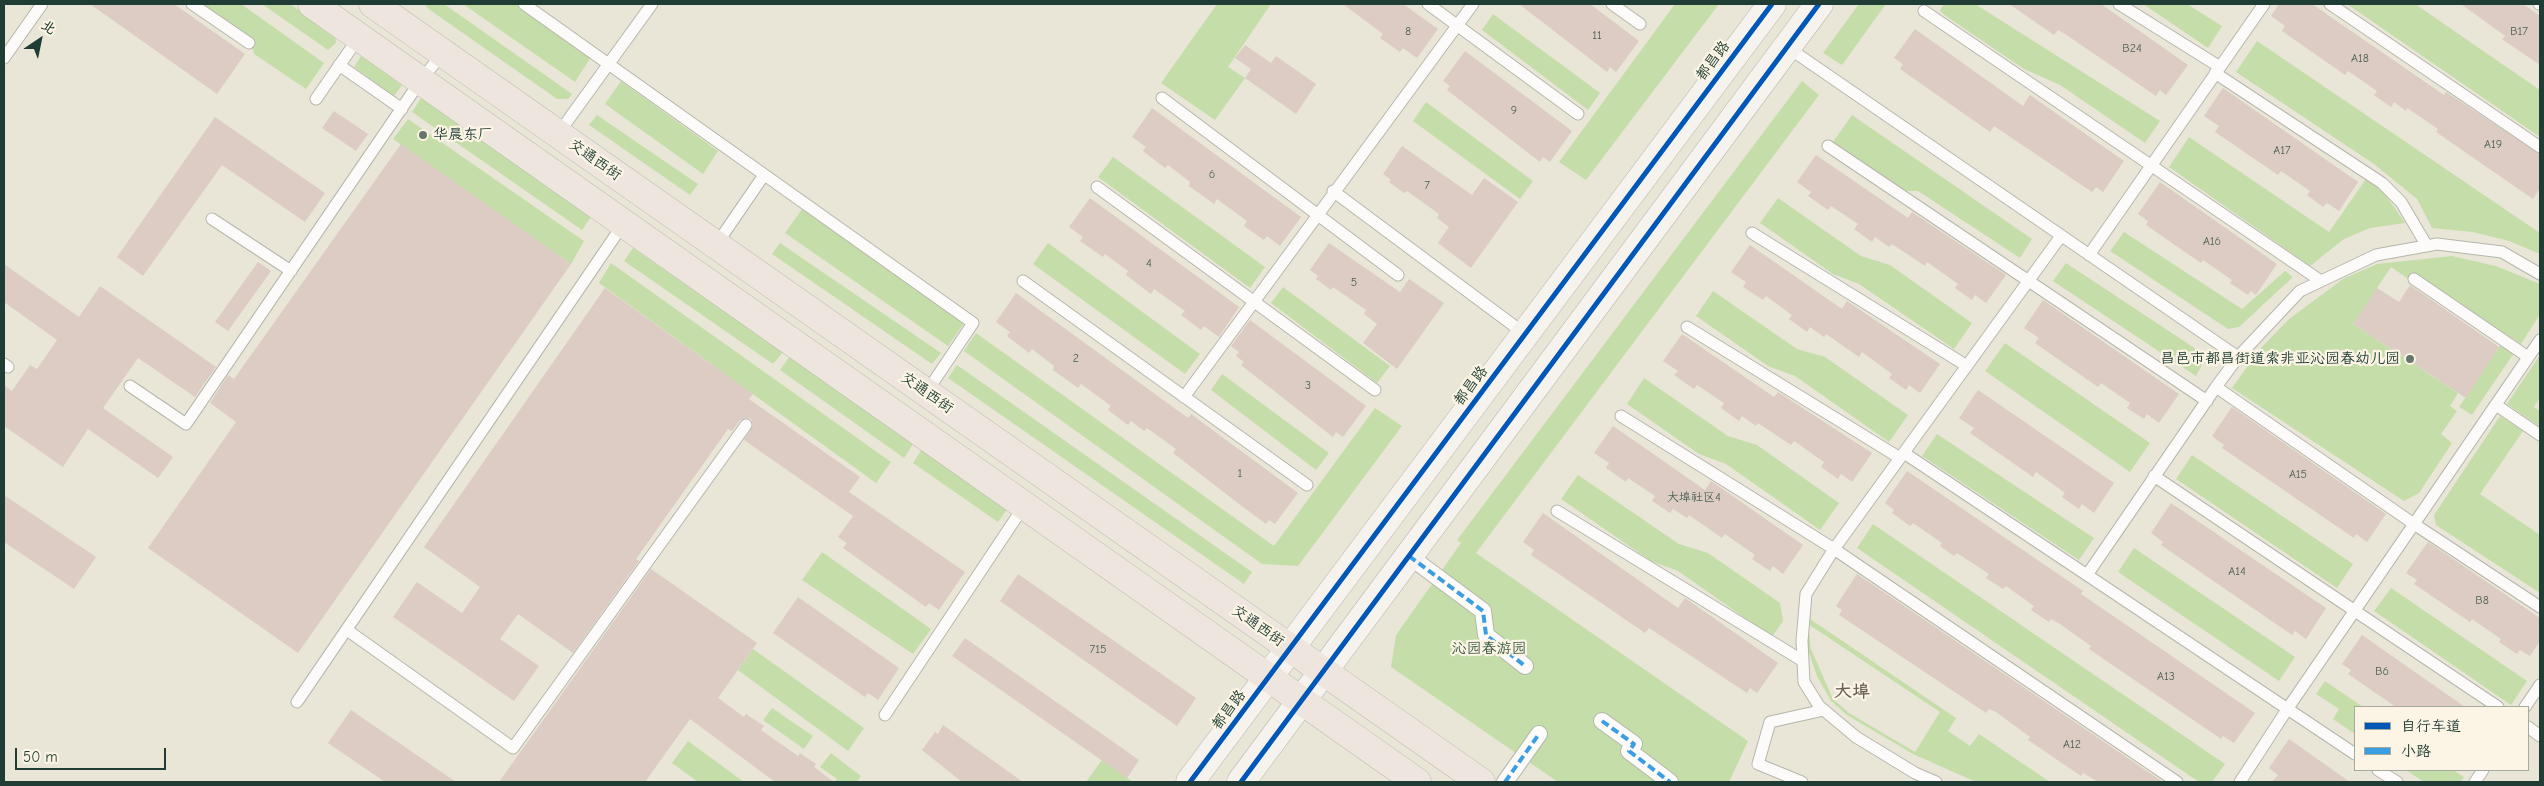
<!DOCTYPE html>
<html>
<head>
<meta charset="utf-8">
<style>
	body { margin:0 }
	#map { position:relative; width:2544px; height:786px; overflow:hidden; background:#e9e6d8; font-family:"Comic Neue","LXGW WenKai TC",sans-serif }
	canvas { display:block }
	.frame { position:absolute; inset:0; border:5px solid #1f3d34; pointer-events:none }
	.legend { position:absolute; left:2354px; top:706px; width:175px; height:65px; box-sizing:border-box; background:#fcf5e5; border:1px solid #a4ab9e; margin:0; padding:6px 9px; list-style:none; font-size:15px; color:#1f3d34 }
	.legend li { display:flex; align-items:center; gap:10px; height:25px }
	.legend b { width:25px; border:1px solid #a4ab9e }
	.north { position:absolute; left:15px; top:15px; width:50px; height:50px; -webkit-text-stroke:4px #fcf5e5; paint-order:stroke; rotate:34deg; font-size:14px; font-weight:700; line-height:20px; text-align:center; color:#1f3d34 }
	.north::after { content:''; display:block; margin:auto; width:18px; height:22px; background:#1f3d34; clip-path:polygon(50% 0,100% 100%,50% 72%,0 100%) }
	.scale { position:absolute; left:15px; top:748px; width:151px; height:22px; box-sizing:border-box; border:2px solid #1f3d34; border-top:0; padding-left:6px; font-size:15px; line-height:18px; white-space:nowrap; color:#1f3d34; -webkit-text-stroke:4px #fcf5e5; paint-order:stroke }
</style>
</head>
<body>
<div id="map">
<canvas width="2544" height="786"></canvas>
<div class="frame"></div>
<ul class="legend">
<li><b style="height:6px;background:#0057b8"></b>自行车道</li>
<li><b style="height:6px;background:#3c9ee2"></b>小路</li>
</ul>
<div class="north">北</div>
<div class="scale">50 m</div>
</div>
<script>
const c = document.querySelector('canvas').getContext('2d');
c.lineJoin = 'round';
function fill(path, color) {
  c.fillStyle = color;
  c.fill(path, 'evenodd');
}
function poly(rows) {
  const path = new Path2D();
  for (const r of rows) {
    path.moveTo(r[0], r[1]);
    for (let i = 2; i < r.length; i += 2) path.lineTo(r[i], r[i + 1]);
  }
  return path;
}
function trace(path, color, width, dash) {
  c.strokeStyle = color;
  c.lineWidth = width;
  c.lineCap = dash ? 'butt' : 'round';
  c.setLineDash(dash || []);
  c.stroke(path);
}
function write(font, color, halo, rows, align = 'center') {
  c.font = font + ' "Comic Neue","LXGW WenKai TC",sans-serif';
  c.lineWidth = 4.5;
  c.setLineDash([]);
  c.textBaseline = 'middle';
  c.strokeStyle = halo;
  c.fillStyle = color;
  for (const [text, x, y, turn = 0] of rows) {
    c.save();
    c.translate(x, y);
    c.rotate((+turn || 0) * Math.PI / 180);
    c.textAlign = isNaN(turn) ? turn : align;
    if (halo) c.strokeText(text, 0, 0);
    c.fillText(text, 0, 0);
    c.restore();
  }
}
fill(poly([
	[201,4,241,4,324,63,306,89,254,54,252,44],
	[262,4,290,4,335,35,336,43,328,50],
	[424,4,444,4,572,94,568,99,557,99,430,10],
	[463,4,515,4,591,57,575,82],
	[1217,4,1271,4,1228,67,1245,78,1215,120,1161,83],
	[1675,4,1719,4,1586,180,1559,162],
	[1859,4,1886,4,1842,65,1823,53],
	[1944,4,1975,4,2160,121,2145,143,2060,85,2024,69,1943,14,1940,10],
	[2143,4,2187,4,2222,26,2208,48],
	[2347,4,2415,4,2540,90,2540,137],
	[1493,14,1600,93,1588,110,1482,30],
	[2257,41,2540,233,2540,254,2509,241,2473,232,2432,228,2417,199,2374,164,2236,72],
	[361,56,402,85,394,96,354,67],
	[621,81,718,151,703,174,605,104],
	[1802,81,1819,95,1476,553,1748,741,1729,782,1558,782,1391,667,1396,635,1461,543,1457,540],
	[421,98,591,217,582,230,412,112],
	[1426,102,1533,181,1520,199,1413,121],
	[597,115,698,184,690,195,589,125],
	[1852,115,2032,239,2020,258,1918,191,1904,191,1833,142],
	[408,119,584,241,571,264,393,139],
	[2189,137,2329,232,2366,179,2383,191,2405,223,2370,228,2344,239,2310,266,2169,167],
	[1113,157,1265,267,1250,288,1098,177],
	[1778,198,1861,256,1890,265,1972,323,1954,349,1859,284,1833,274,1760,223],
	[803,208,965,322,948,346,785,233],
	[2124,232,2242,309,2285,271,2293,277,2239,327,2228,329,2110,251],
	[780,243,941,353,932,364,772,254],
	[1048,243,1200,354,1185,374,1033,264],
	[633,248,783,352,773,364,624,261],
	[2452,256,2496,266,2540,284,2540,314,2521,344,2414,274,2410,280,2391,267,2353,324,2458,393,2450,406,2457,411,2441,434,2452,443,2419,493,2404,501,2232,388,2258,351,2289,319,2343,279,2377,264],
	[611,263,891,462,876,483,599,283],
	[2066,263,2202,353,2201,367,2196,376,2053,281],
	[1283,287,1390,366,1377,383,1271,303],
	[1713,291,1797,349,1825,357,1908,415,1889,442,1795,376,1768,366,1696,316],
	[976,333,1274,546,1375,408,1402,426,1298,566,1262,564,964,351],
	[2005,343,2150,443,2130,472,1985,371],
	[2501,344,2514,353,2472,415,2459,407],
	[2540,355,2540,397,2534,407,2540,411,2540,427,2507,404],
	[790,356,913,444,904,458,780,370],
	[957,365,1252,572,1244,584,948,378],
	[1222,374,1329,453,1316,470,1211,390],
	[1644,378,1728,436,1757,445,1839,503,1820,530,1726,464,1699,454,1627,404],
	[2500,416,2523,431,2480,494,2540,535,2540,593,2436,525,2434,515],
	[1937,434,2094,538,2079,560,1922,456],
	[922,449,1008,508,998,522,913,463],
	[2192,455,2353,564,2337,588,2176,479],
	[1578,475,1679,544,1708,553,1780,603,1783,621,1772,637,1678,571,1651,561,1561,499],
	[1873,524,2225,764,2212,782,2199,782,1857,548],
	[2134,548,2295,657,2279,681,2118,572],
	[822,552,931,629,913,654,802,580],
	[2391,588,2527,681,2511,705,2374,611],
	[1807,617,1956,718,1948,731,1970,746,1979,734,2050,782,1976,782,1913,754,1847,715,1831,701,1817,676,1808,650],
	[1808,624,1940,712,1915,752,1849,713,1833,699,1811,649],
	[753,649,864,728,848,751,738,670],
	[2325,681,2363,707,2355,707,2355,734,2333,719,2339,709,2316,694],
	[772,708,813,736,804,749,763,720],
	[688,741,744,782,698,782,672,763],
	[831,753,861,776,857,782,835,782,837,779,820,767],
	[1102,760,1133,782,1086,782],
	[2406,770,2453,770,2464,777,2460,782,2424,782]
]), '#c5dda9');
fill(poly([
	[90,4,174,4,245,54,217,94],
	[1343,4,1403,4,1438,29,1417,58,1403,48,1400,52,1380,38,1383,34],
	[1519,4,1590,4,1639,41,1616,72,1610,67,1607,72],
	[2009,4,2101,4,2188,65,2166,95,2160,90,2156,96,2065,34,2058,30,2054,35],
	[2279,4,2312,4,2444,95,2446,92,2540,154,2540,188,2533,199,2436,132,2438,129,2407,108,2406,111,2394,102,2391,107,2374,95,2377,91,2348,71,2345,75,2282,31,2285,26,2271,16],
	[2461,4,2523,4,2540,16,2540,65,2502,39,2505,36],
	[1915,29,2023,106,2030,95,2124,161,2103,192,2096,187,2092,192,1994,126,1990,132,1900,69,1903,64,1894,58],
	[1245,45,1271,63,1276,56,1316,84,1296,114,1245,78,1251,69,1235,58],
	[1465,51,1572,131,1550,162,1543,157,1540,162,1447,90,1450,86,1443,81],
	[2223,88,2358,182,2339,211,2327,203,2323,207,2307,195,2310,191,2281,171,2278,175,2215,132,2219,126,2204,116],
	[1152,108,1301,217,1280,246,1267,236,1264,240,1244,226,1247,221,1217,199,1214,204,1189,186,1190,182,1168,165,1165,168,1143,151,1146,147,1132,137],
	[334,111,368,134,356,151,322,128],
	[215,117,325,193,305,222,222,165,143,276,117,257],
	[401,144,571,264,298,653,148,548,236,422,210,403,228,375,234,379],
	[1402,146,1472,195,1484,178,1518,202,1471,268,1438,243,1449,227,1437,218,1439,214,1407,191,1404,193,1389,182,1391,180,1383,174],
	[1816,155,1908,218,1912,212,2006,275,1986,303,1975,295,1972,300,1955,288,1958,284,1927,262,1925,266,1892,244,1889,247,1875,237,1872,242,1854,229,1858,224,1831,206,1828,210,1808,196,1811,192,1797,182],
	[2160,182,2277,264,2256,295,2251,291,2248,295,2230,283,2232,280,2203,260,2201,263,2146,225,2148,221,2138,214],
	[1090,198,1239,307,1219,337,1204,326,1201,330,1181,315,1185,311,1154,289,1151,294,1126,275,1128,271,1105,254,1103,257,1080,241,1083,237,1069,227],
	[1329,243,1400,292,1409,279,1444,303,1397,369,1363,343,1377,324,1364,314,1366,310,1333,287,1331,290,1316,279,1318,276,1310,270],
	[1750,245,1842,309,1847,301,1940,364,1920,393,1909,385,1906,390,1889,378,1892,374,1862,352,1859,357,1826,334,1824,337,1810,327,1807,332,1789,319,1792,315,1766,296,1763,300,1743,287,1746,282,1731,272],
	[258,262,271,271,228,331,215,322],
	[4,264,79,317,100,286,216,367,195,397,138,358,103,408,173,457,158,478,88,429,63,467,4,426,4,385,12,391,30,365,37,369,57,340,4,302],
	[2410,285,2499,347,2466,398,2353,324,2377,288,2399,302],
	[605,288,753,394,749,399,860,477,849,492,965,572,939,610,929,603,926,607,843,548,847,543,838,537,853,516,744,440,753,425,751,419,746,418,740,420,732,431,728,429,636,559,639,561,573,653,518,614,500,639,539,666,514,701,393,617,417,582,462,613,480,587,424,547],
	[1016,293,1188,418,1191,414,1298,493,1275,524,1269,520,1266,524,1243,507,1173,453,1176,449,1147,428,1144,431,1131,421,1128,425,1108,410,1111,406,1081,384,1078,388,1053,370,1054,366,1032,349,1029,353,1007,336,1010,332,996,322],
	[2043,300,2179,394,2159,423,2147,414,2144,419,2127,408,2130,403,2101,383,2098,387,2035,343,2039,338,2024,328],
	[1250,320,1366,406,1343,437,1336,432,1333,437,1241,365,1244,362,1236,356,1239,352,1231,346],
	[1682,334,1774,397,1778,392,1872,453,1852,482,1841,474,1838,479,1821,467,1824,462,1794,441,1791,445,1758,423,1756,426,1742,416,1739,421,1721,408,1724,403,1697,385,1694,389,1674,375,1678,371,1663,361],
	[1978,390,2114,483,2094,513,2082,504,2079,509,2062,497,2065,493,2036,472,2033,477,1970,433,1974,428,1959,418],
	[2232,407,2386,514,2367,542,2356,534,2354,538,2222,448,2224,445,2212,436],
	[1613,426,1705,490,1711,481,1803,545,1783,574,1773,566,1770,571,1752,559,1755,555,1725,534,1722,538,1689,515,1687,518,1673,509,1670,513,1652,501,1655,496,1628,478,1626,482,1606,468,1609,463,1594,453],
	[1907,471,2083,591,2081,594,2255,713,2234,743,2223,736,2221,739,2089,649,2091,646,2060,624,2051,619,2049,622,2031,610,2034,606,2006,586,2003,589,1986,578,1989,574,1957,553,1954,556,1940,546,1942,543,1913,523,1910,526,1892,513,1894,510,1885,503],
	[4,495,96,557,74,589,4,542],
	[2171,503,2326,608,2306,639,2295,631,2292,635,2161,545,2163,542,2151,533],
	[1543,513,1678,608,1685,598,1778,663,1757,693,1750,688,1747,693,1649,628,1645,633,1531,555,1534,550,1523,542],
	[2428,542,2540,618,2540,641,2530,656,2520,650,2517,654,2499,642,2501,639,2472,619,2470,622,2414,584,2417,580,2406,573],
	[651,569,757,643,718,698,744,717,746,714,764,726,761,730,798,756,800,753,816,764,814,767,834,782,775,782,690,719,645,782,499,782],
	[1018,574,1196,698,1177,726,1000,601],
	[1857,574,2016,682,2163,782,2098,782,2083,773,2081,776,2028,740,2030,737,1996,712,1989,709,1986,713,1839,615,1842,610,1836,606],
	[798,597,899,668,878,700,868,693,865,697,773,633],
	[2362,635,2465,707,2396,707,2348,674,2351,670,2342,664],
	[965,638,1139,760,1127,778,952,656],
	[351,710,456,782,385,782,328,743],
	[943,725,1023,782,962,782,922,750,935,732,938,734],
	[2289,739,2350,782,2272,782,2278,775,2269,768]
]), '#dcccc3');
const service = poly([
	[192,4,249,43],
	[524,4,973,323,926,393],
	[1428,4,1578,114],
	[1612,4,1640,24],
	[2119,4,2220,67],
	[2330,4,2540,147],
	[2539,4,2540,4],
	[1924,11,2321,281],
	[1787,47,2238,357],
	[4,58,42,4],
	[339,65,402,109],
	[2215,73,2382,183,2401,202,2427,246],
	[1162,98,1398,275],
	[316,99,359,37],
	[558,134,652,4],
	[1828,146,2207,401],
	[1097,187,1375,390],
	[1333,191,1525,334],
	[212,219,291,271],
	[1752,233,1967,366],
	[716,245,764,175],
	[2089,255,2264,4],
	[2414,279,2528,357],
	[1023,281,1307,485],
	[1687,327,1900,458],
	[4,364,8,367],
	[130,386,186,424,421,80,443,53],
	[2216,387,2414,524,2540,607],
	[1184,397,1473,4],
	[2496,405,2540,435],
	[1621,416,1834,549,2177,782],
	[1904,453,2087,575],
	[2154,476,2498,707],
	[1557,511,1803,661],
	[347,630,513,748,746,425],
	[297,702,624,223],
	[2525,707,2540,685],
	[885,715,1024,506],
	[2528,727,2540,736],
	[2355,754,2087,575,2216,387,2238,357,2300,291,2376,255,2437,244,2502,252,2540,274],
	[2378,770,2397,782],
	[1802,782,1758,764,1770,722,1824,710],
	[1936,782,1915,773,1856,737,1819,706,1804,682,1802,641,1806,594,1834,549,2061,236],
	[2240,782,2288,708,2540,340],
	[2475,782,2483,770]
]);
const pedestrian = poly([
	[1409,556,1483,611,1486,635,1525,666],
	[1602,721,1634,744,1629,751,1670,782],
	[1505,782,1539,734]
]);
const secondary = poly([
	[1190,782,1772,4],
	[1241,782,1819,4]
]);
const primary = poly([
	[312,4,1417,782],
	[373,4,1481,782]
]);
trace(service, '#b5b6ac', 13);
trace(pedestrian, '#b5b6ac', 18);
trace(secondary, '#b5b6ac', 29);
trace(primary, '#b5b6ac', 29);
trace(service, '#fcfbf9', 11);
trace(pedestrian, '#fcfbf9', 16);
trace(secondary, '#f6f3ef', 28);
trace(primary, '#eee6de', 28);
trace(poly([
	[1409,556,1483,611,1486,635,1525,666],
	[1602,721,1634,744,1629,751,1670,782],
	[1505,782,1539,734]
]), '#3c9ee2', 4, [8, 4]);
trace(poly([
	[1190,782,1772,4],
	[1241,782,1819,4]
]), '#0057b8', 5);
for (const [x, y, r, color] of [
	[423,135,5,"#66786d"],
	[2410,359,5,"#66786d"]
]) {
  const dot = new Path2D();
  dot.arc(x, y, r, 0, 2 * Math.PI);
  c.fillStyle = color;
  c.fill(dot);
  trace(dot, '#fcf5e5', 2);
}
write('12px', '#4e6158', null, [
	["8",1408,32],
	["B17",2519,32],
	["11",1597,36],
	["B24",2132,49],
	["A18",2360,59],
	["9",1514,111],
	["A19",2493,145],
	["A17",2282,151],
	["6",1212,175],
	["7",1427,186],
	["A16",2212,242],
	["4",1149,264],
	["5",1354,283],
	["2",1076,359],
	["3",1308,386],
	["1",1240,474],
	["A15",2298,475],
	["大埠社区4",1694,498],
	["A14",2237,572],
	["B8",2482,601],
	["715",1098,650],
	["B6",2382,672],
	["A13",2166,677],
	["A12",2072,745]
]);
write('15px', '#1f3d34', '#fcf5e5', [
	["都昌路",1713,61,-53],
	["交通西街",595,160,35],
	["都昌路",1471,386,-53],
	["交通西街",927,393,35],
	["交通西街",1258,626,35],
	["都昌路",1229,710,-53]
]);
write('15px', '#1f3d34', '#fcf5e5', [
	["华晨东厂",433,135],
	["昌邑市都昌街道索非亚沁园春幼儿园",2400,359,"right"]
], 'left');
write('15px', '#3a5b44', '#fcf5e5', [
	["沁园春游园",1489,649]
]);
write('bold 18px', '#686056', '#fcf5e5', [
	["大埠",1852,692]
]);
</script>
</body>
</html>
